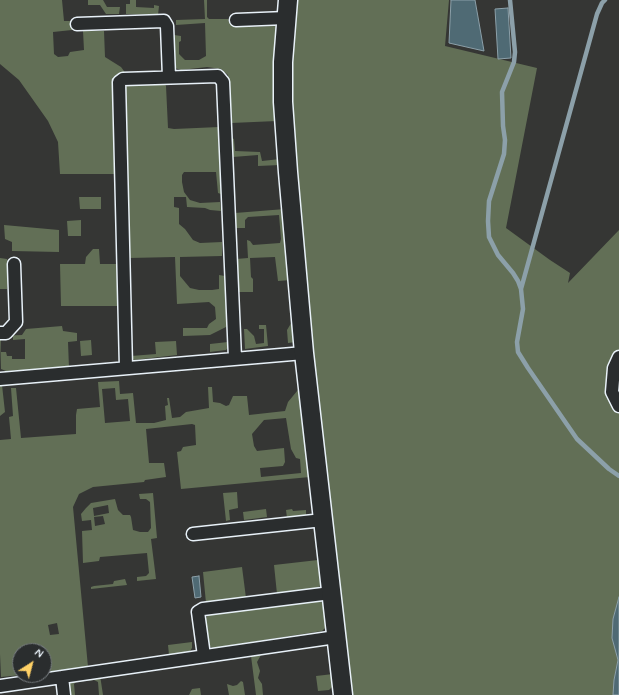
<!DOCTYPE html>
<html>
<head>
<meta charset="utf-8">
<style>
	body { margin:0 }
	#map { position:relative; width:619px; height:695px; overflow:hidden; background:#353634; font-family:Mynerve,sans-serif }
	canvas { display:block }
	.north { position:absolute; left:12px; top:643px; width:40px; height:40px; box-sizing:border-box; background:#2a2d2e; border:1px solid #767b7f; border-radius:50%; rotate:36deg; font-size:11px; font-weight:700; line-height:16px; text-align:center; color:#e8f1f8 }
	.north::after { content:''; display:block; margin:auto; width:14px; height:18px; background:#ffd166; clip-path:polygon(50% 0,100% 100%,50% 72%,0 100%) }
</style>
</head>
<body>
<div id="map">
<canvas width="619" height="695"></canvas>
<div class="north">N</div>
</div>
<script>
const c = document.querySelector('canvas').getContext('2d');
c.lineJoin = 'round';
function fill(path, color) {
  c.fillStyle = color;
  c.fill(path, 'evenodd');
}
function poly(rows) {
  const path = new Path2D();
  for (const r of rows) {
    path.moveTo(r[0], r[1]);
    for (let i = 2; i < r.length; i += 2) path.lineTo(r[i], r[i + 1]);
  }
  return path;
}
function trace(path, color, width, dash) {
  c.strokeStyle = color;
  c.lineWidth = width;
  c.lineCap = dash ? 'butt' : 'round';
  c.setLineDash(dash || []);
  c.stroke(path);
}
fill(poly([
	[0,0,62,0,64,21,72,21,72,30,53,32,54,54,58,57,68,56,70,52,84,50,83,31,104,31,105,57,121,67,132,82,164,82,166,86,168,128,174,129,219,127,221,194,218,193,216,172,184,172,182,175,182,182,184,192,190,200,200,203,220,202,221,211,210,210,205,208,187,207,186,197,174,197,174,207,179,208,179,224,185,229,193,240,200,243,222,242,222,256,180,257,180,276,190,288,199,290,212,290,219,289,219,275,225,276,228,324,226,327,210,335,183,336,183,328,207,328,209,324,216,319,215,307,209,302,177,304,175,257,129,258,127,141,114,143,115,174,60,174,58,142,48,121,19,80,0,64],
	[88,0,103,0,107,7,120,7,119,14,106,14,100,5,88,5],
	[130,0,136,0,136,7,154,8,154,5,159,6,158,15,126,14,126,4,130,4],
	[204,0,207,0,207,17,209,19,228,19,229,22,233,22,233,27,278,26,277,121,231,123,228,75,221,69,207,67,181,70,175,68,174,35,181,36,181,41,179,42,179,54,185,60,199,60,206,56,205,23,176,25,176,20,205,19],
	[293,0,449,0,445,46,537,68,506,228,550,260,570,273,568,283,619,230,619,695,348,695,310,477,181,489,177,452,181,451,183,447,196,445,195,425,192,424,146,429,149,463,164,463,166,477,145,480,144,482,93,487,79,494,73,507,88,667,44,672,44,651,20,651,21,675,1,677,0,654,0,440,11,439,9,417,13,416,11,388,16,388,21,438,76,434,76,415,77,409,100,407,98,382,119,381,120,394,133,393,136,423,154,423,166,420,165,406,168,405,167,398,169,398,172,418,180,417,186,412,209,408,208,387,212,387,213,402,220,403,226,406,229,405,233,396,247,396,249,415,285,411,288,402,302,385,287,103],
	[115,388,116,400,128,399,130,421,105,423,102,389],
	[286,418,291,449,296,458,300,459,301,473,261,477,260,468,283,466,285,462,284,448,257,451,254,446,252,434,264,420],
	[57,623,59,634,50,635,48,625],
	[232,138,234,139,235,151,260,152,262,161,280,159,280,165,258,166,258,155,233,157],
	[79,197,101,197,101,209,80,209],
	[285,209,291,280,278,281,275,257,250,258,251,277,253,279,253,292,237,292,236,259,248,258,247,240,250,241,253,245,280,243,281,239,279,215,248,217,245,220,245,228,236,228,235,213],
	[81,220,81,236,68,236,67,221],
	[4,225,59,230,59,252,12,251,12,242,5,239],
	[93,249,99,249,100,264,118,264,118,306,61,306,60,264,85,264,86,257],
	[0,258,7,259,8,262,7,289,0,289],
	[293,320,296,342,288,343,287,330],
	[259,325,266,325,268,346,245,349,244,329,247,329,254,336,256,344,264,343,264,329,259,329],
	[62,326,63,331,77,333,77,341,68,342,69,368,6,371,1,369,0,336,22,335,26,329],
	[1,337,13,337,13,340,25,339,25,359,12,359,12,356,7,356,6,352,1,352],
	[91,340,92,355,81,356,80,341],
	[176,341,177,355,134,360,131,357,131,356,156,354,155,342],
	[228,342,229,346,226,350,210,352,210,344],
	[0,385,2,385,5,412,0,416],
	[237,492,238,508,229,510,230,520,226,521,223,493],
	[153,493,157,538,151,539,156,579,137,581,137,577,146,576,149,573,147,553,100,557,99,561,83,563,82,531,92,530,91,520,82,521,81,514,86,508,91,503,115,499,118,510,123,515,130,515,131,517,133,530,140,532,148,532,151,528,150,502,146,499,140,499,139,494],
	[108,505,109,513,94,516,93,508],
	[103,516,105,524,95,526,94,517],
	[266,509,267,517,244,520,243,512],
	[292,509,293,511,306,510,306,516,287,518,286,510],
	[318,560,321,585,317,588,277,594,274,565],
	[242,567,246,598,206,603,203,572],
	[125,579,127,585,91,589,91,587,94,586,113,584,114,581],
	[318,600,324,604,328,625,322,631,213,648,207,645,205,620,208,615],
	[192,642,192,648,190,651,169,655,168,645],
	[261,655,257,662,260,671,258,678,262,684,263,695,256,695,251,656],
	[333,674,334,685,329,690,318,691,316,676],
	[100,675,103,695,99,695,98,682,94,680,76,682,74,684,75,695,68,695,67,684,71,680],
	[241,681,243,682,245,695,229,695,227,684,233,686,237,685],
	[200,688,201,695,189,695,192,689]
]), '#626f56');
const water = poly([
	[451,0,475,0,484,51,449,43,451,0],
	[508,8,511,58,498,59,495,9,508,8],
	[199,576,201,597,195,598,192,577,199,576],
	[619,597,619,695,613,695,614,680,618,660,612,638,613,619,619,597]
]);
fill(water, '#4f6a74');
trace(water, '#8ca0a9', 1);
trace(poly([
	[510,0,515,52,514,62,502,92,503,126,505,140,504,154,489,201,488,221,489,237,498,255,513,273,518,281,521,289,523,309,517,342,518,352,528,368,577,439,609,469,619,476],
	[521,289,597,14,602,3,605,0]
]), '#8ca0a9', 4.5);
const street = poly([
	[236,20,286,18],
	[77,24,164,21,167,26,169,77],
	[0,333,6,333,16,322,14,264],
	[619,357,614,368,612,392,619,406],
	[126,368,119,82,123,79,218,76,223,82,235,358],
	[0,379,304,353],
	[193,534,323,520],
	[204,656,198,612,203,609,331,593],
	[62,677,64,695],
	[0,686,336,637]
]);
const secondary = poly([
	[288,0,283,62,283,102,288,172,304,353,343,695]
]);
trace(street, '#e8f1f8', 15);
trace(secondary, '#e8f1f8', 21);
trace(street, '#2a2d2e', 12);
trace(secondary, '#2a2d2e', 18);
</script>
</body>
</html>
